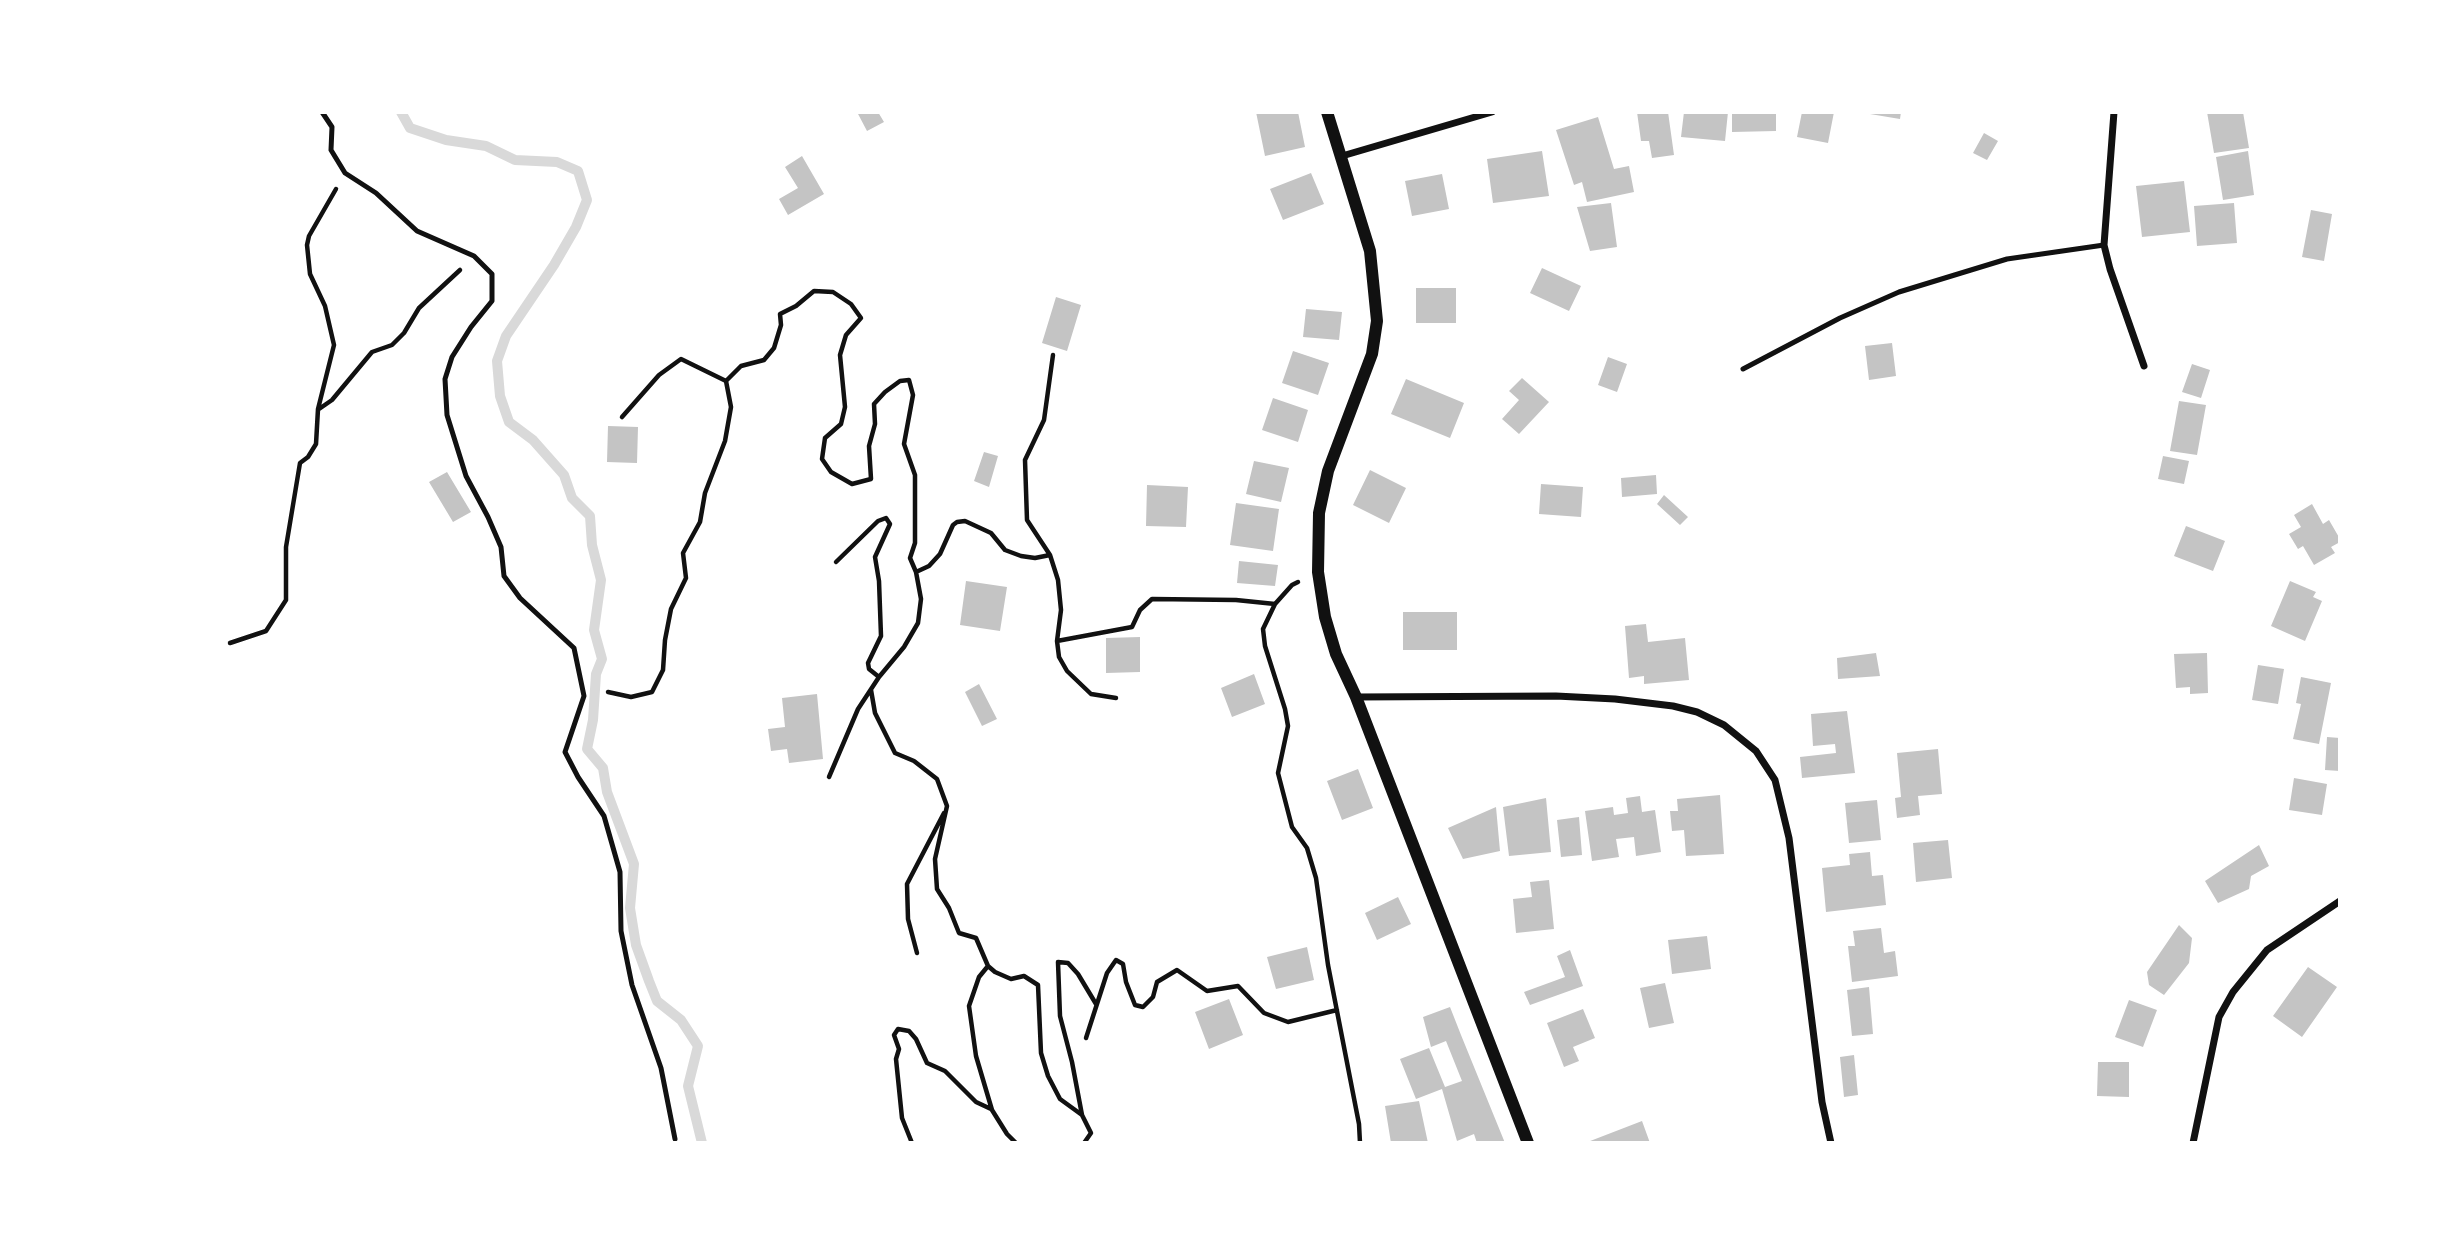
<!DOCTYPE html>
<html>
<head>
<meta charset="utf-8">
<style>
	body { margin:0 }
	#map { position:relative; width:2452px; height:1255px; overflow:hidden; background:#fff; font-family:Helvetica,sans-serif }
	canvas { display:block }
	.frame { position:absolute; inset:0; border:114px solid #fff; pointer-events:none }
</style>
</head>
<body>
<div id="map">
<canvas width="2452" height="1255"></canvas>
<div class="frame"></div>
</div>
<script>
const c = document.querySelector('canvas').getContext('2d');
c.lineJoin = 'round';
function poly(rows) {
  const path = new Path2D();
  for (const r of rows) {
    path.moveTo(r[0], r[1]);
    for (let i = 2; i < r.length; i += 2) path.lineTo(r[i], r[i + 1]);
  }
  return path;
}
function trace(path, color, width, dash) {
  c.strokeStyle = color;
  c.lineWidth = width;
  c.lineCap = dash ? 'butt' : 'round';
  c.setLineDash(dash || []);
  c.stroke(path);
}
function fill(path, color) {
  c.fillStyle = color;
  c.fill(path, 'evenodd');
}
trace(poly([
	[401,112,410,128,446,140,486,146,515,160,557,162,578,171,587,200,576,227,554,265,506,336,497,361,500,396,509,422,533,440,564,475,572,498,590,516,592,545,601,580,594,630,602,659,596,674,593,720,587,749,603,768,607,792,634,864,630,908,636,945,649,981,657,1001,681,1020,698,1046,688,1086,702,1143]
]), '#d9d9d9', 10);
fill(poly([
	[857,112,878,112,884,122,867,131],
	[1256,112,1298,112,1305,147,1265,156],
	[1637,112,1668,112,1674,155,1652,158,1649,141,1641,141],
	[1684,112,1728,112,1725,141,1681,137],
	[1732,112,1776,112,1776,131,1732,132],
	[1802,112,1834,112,1828,143,1797,137],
	[1858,112,1901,112,1900,119],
	[2207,112,2243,112,2249,148,2214,153],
	[1598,117,1614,169,1629,166,1634,192,1587,202,1582,182,1574,185,1556,130],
	[1984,133,1998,141,1987,160,1973,153],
	[1542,151,1549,196,1493,203,1487,159],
	[2248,151,2254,195,2223,200,2216,157],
	[802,156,824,194,788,215,779,199,798,188,785,167],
	[1311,173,1324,204,1283,220,1270,189],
	[1442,174,1449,209,1412,216,1405,181],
	[2184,181,2190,232,2142,237,2136,186],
	[1611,203,1617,247,1590,251,1577,207],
	[2234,203,2237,243,2197,246,2194,206],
	[2311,210,2332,214,2324,261,2302,257],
	[1542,268,1581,286,1569,311,1530,293],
	[1416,288,1456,288,1456,323,1416,323],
	[1056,297,1081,305,1067,351,1042,343],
	[1306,309,1342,312,1339,340,1303,337],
	[1892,343,1896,376,1869,380,1865,346],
	[1293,351,1329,363,1318,395,1282,383],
	[1608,357,1627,364,1617,392,1598,385],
	[2192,364,2210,370,2201,398,2182,392],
	[1522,378,1549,402,1519,434,1502,419,1519,400,1509,391],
	[1406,379,1464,403,1450,438,1391,414],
	[1273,398,1308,410,1298,442,1262,430],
	[2179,401,2206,405,2197,455,2170,451],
	[608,426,638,427,637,463,607,462],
	[984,452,998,456,989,487,974,481],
	[2163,456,2189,461,2184,484,2158,479],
	[1254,461,1289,468,1281,502,1246,494],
	[1370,470,1406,488,1389,523,1353,505],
	[447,472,471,512,453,522,429,482],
	[1656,475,1657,494,1622,497,1621,478],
	[1541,484,1583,487,1581,517,1539,514],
	[1147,485,1188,487,1186,527,1146,526],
	[1664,495,1688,517,1680,525,1657,504],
	[1236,503,1279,509,1273,551,1230,545],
	[2312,504,2323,524,2329,520,2340,539,2340,542,2331,547,2335,553,2314,565,2303,546,2298,549,2289,534,2301,527,2294,515],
	[2186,526,2225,541,2213,571,2174,556],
	[1239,561,1278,565,1275,586,1237,583],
	[966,581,1007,587,1000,631,960,625],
	[2290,581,2316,592,2313,597,2322,601,2305,641,2271,626],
	[1403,612,1457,612,1457,650,1403,650],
	[1646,624,1648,642,1685,638,1689,680,1644,684,1644,676,1629,678,1625,626],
	[1140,637,1140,672,1106,673,1106,638],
	[1876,653,1880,676,1838,679,1837,658],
	[2207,653,2208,693,2190,694,2190,687,2176,688,2174,654],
	[2258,665,2284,669,2278,704,2252,700],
	[1254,674,1265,704,1232,717,1221,688],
	[2301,677,2331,683,2319,744,2293,739,2301,704,2296,703],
	[979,684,997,719,982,726,965,692],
	[817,694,823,759,789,763,787,749,771,751,768,729,785,727,782,698],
	[1847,711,1855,773,1802,778,1800,757,1836,753,1835,744,1813,746,1811,714],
	[2327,737,2340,738,2340,771,2325,770],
	[1938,749,1942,794,1918,796,1920,815,1897,818,1895,798,1901,797,1897,753],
	[1358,769,1373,808,1342,820,1327,781],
	[2294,778,2327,784,2322,815,2289,810],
	[1720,795,1724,854,1686,856,1684,830,1672,831,1670,811,1678,811,1677,799],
	[1640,796,1642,812,1655,810,1661,852,1636,856,1634,837,1616,839,1619,857,1592,861,1585,811,1613,807,1614,815,1628,813,1626,798],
	[1546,798,1551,852,1509,856,1503,807],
	[1877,800,1881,840,1849,843,1845,803],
	[1496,807,1500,851,1463,859,1448,828],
	[1579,817,1582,855,1561,857,1557,820],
	[1948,840,1952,878,1916,882,1913,843],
	[2259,845,2269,866,2251,876,2249,889,2218,903,2205,881],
	[1870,852,1872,876,1883,875,1886,905,1826,912,1822,868,1850,865,1849,854],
	[1549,880,1554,929,1516,933,1513,899,1532,897,1530,882],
	[1398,897,1411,924,1377,940,1365,913],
	[2179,925,2192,938,2189,963,2164,995,2149,985,2147,972],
	[1881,928,1884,953,1895,951,1898,976,1852,982,1848,946,1855,946,1853,931],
	[1707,936,1711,969,1672,974,1668,940],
	[1307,947,1314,980,1276,989,1267,957],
	[1570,950,1583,986,1530,1005,1524,992,1565,977,1557,956],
	[2308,967,2337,987,2302,1037,2273,1016],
	[1665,983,1674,1023,1649,1028,1640,988],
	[1869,987,1873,1034,1852,1036,1847,990],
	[1229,999,1243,1035,1209,1049,1195,1012],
	[2129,1000,2157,1010,2143,1047,2115,1037],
	[1450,1007,1461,1035,1505,1143,1477,1143,1474,1134,1457,1141,1442,1089,1416,1099,1400,1059,1429,1048,1445,1087,1462,1081,1446,1041,1431,1047,1423,1017],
	[1583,1009,1595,1038,1573,1047,1579,1061,1564,1067,1547,1023],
	[1854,1055,1858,1095,1844,1097,1840,1057],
	[2098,1062,2129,1062,2129,1097,2097,1096],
	[1419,1101,1428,1143,1391,1143,1385,1106],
	[1642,1121,1650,1143,1585,1143]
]), '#c4c4c4');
trace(poly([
	[1053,355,1044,420,1025,460,1027,520,1050,555,1058,580,1061,610,1057,641,1059,657,1067,671,1091,694,1116,698],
	[726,381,741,366,764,360,774,348,781,325,780,314,796,306,814,291,833,292,851,304,861,318,846,335,840,355,845,407,841,424,825,438,822,459,831,472,852,484,871,479,869,446,875,424,874,404,885,392,900,381,909,380,913,395,904,444,915,475,915,543,910,558,916,572,921,599,918,623,904,647,879,677,858,709,829,777],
	[319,409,332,400,372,352,392,345,404,333,419,308,460,270],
	[622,417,659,375,681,359,726,381],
	[836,562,878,521,886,518,890,524,875,557,879,581,881,636,868,663,869,669,879,677],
	[916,572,929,566,940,554,953,525,957,522,965,521,991,533,1005,550,1021,556,1035,558,1050,555],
	[1298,582,1292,585,1275,604,1263,629,1265,646,1285,709,1288,726,1278,773,1292,827,1307,848,1316,878,1328,965,1359,1124,1360,1143],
	[1057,641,1132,627,1140,610,1152,599,1236,600,1275,604],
	[230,643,266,631,286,600,286,547,300,463,308,457,316,444,318,409,334,345,325,306,310,274,307,245,309,236,336,189],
	[871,690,875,713,895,753,914,761,937,779,947,806,935,859,937,889,949,908,959,933,976,938,988,966],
	[608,692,631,697,652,692,663,670,665,640,671,609,686,578,683,553,700,522,705,493,725,441,731,407,726,381],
	[917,953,908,919,907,884,944,813],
	[1086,1038,1107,973,1116,960,1123,964,1126,982,1135,1005,1143,1007,1153,997,1157,982,1177,970,1207,991,1238,986,1264,1013,1288,1022,1337,1010],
	[912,1143,902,1118,896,1059,899,1049,894,1035,898,1029,909,1031,916,1039,927,1063,945,1071,976,1102,991,1109],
	[1016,1143,1007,1134,992,1110,976,1056,969,1006,979,977,988,966,995,972,1011,979,1024,976,1038,985,1041,1053,1048,1076,1060,1099,1082,1115],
	[1084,1143,1091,1133,1082,1115,1072,1062,1060,1016,1058,962,1068,963,1078,974,1096,1004]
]), '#111', 4.5);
trace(poly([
	[322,112,332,127,331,150,345,173,376,193,417,231,474,256,492,274,492,301,471,327,452,357,445,379,447,415,466,476,488,517,501,547,504,576,520,598,574,648,584,696,565,752,578,777,604,816,620,872,621,931,632,985,661,1068,675,1139],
	[1743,369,1840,318,1899,292,2007,259,2104,245]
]), '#111', 5);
trace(poly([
	[2114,112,2104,245,2110,269,2144,366],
	[1342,156,1492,112],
	[1356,697,1556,696,1615,699,1673,706,1697,712,1724,725,1756,751,1775,780,1789,838,1822,1102,1831,1143],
	[2193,1143,2219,1017,2233,992,2267,950,2340,901]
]), '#111', 7);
trace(poly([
	[1327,112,1370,251,1377,321,1372,354,1328,471,1319,513,1318,572,1325,617,1336,654,1356,697,1528,1143]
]), '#111', 12);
</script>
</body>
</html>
